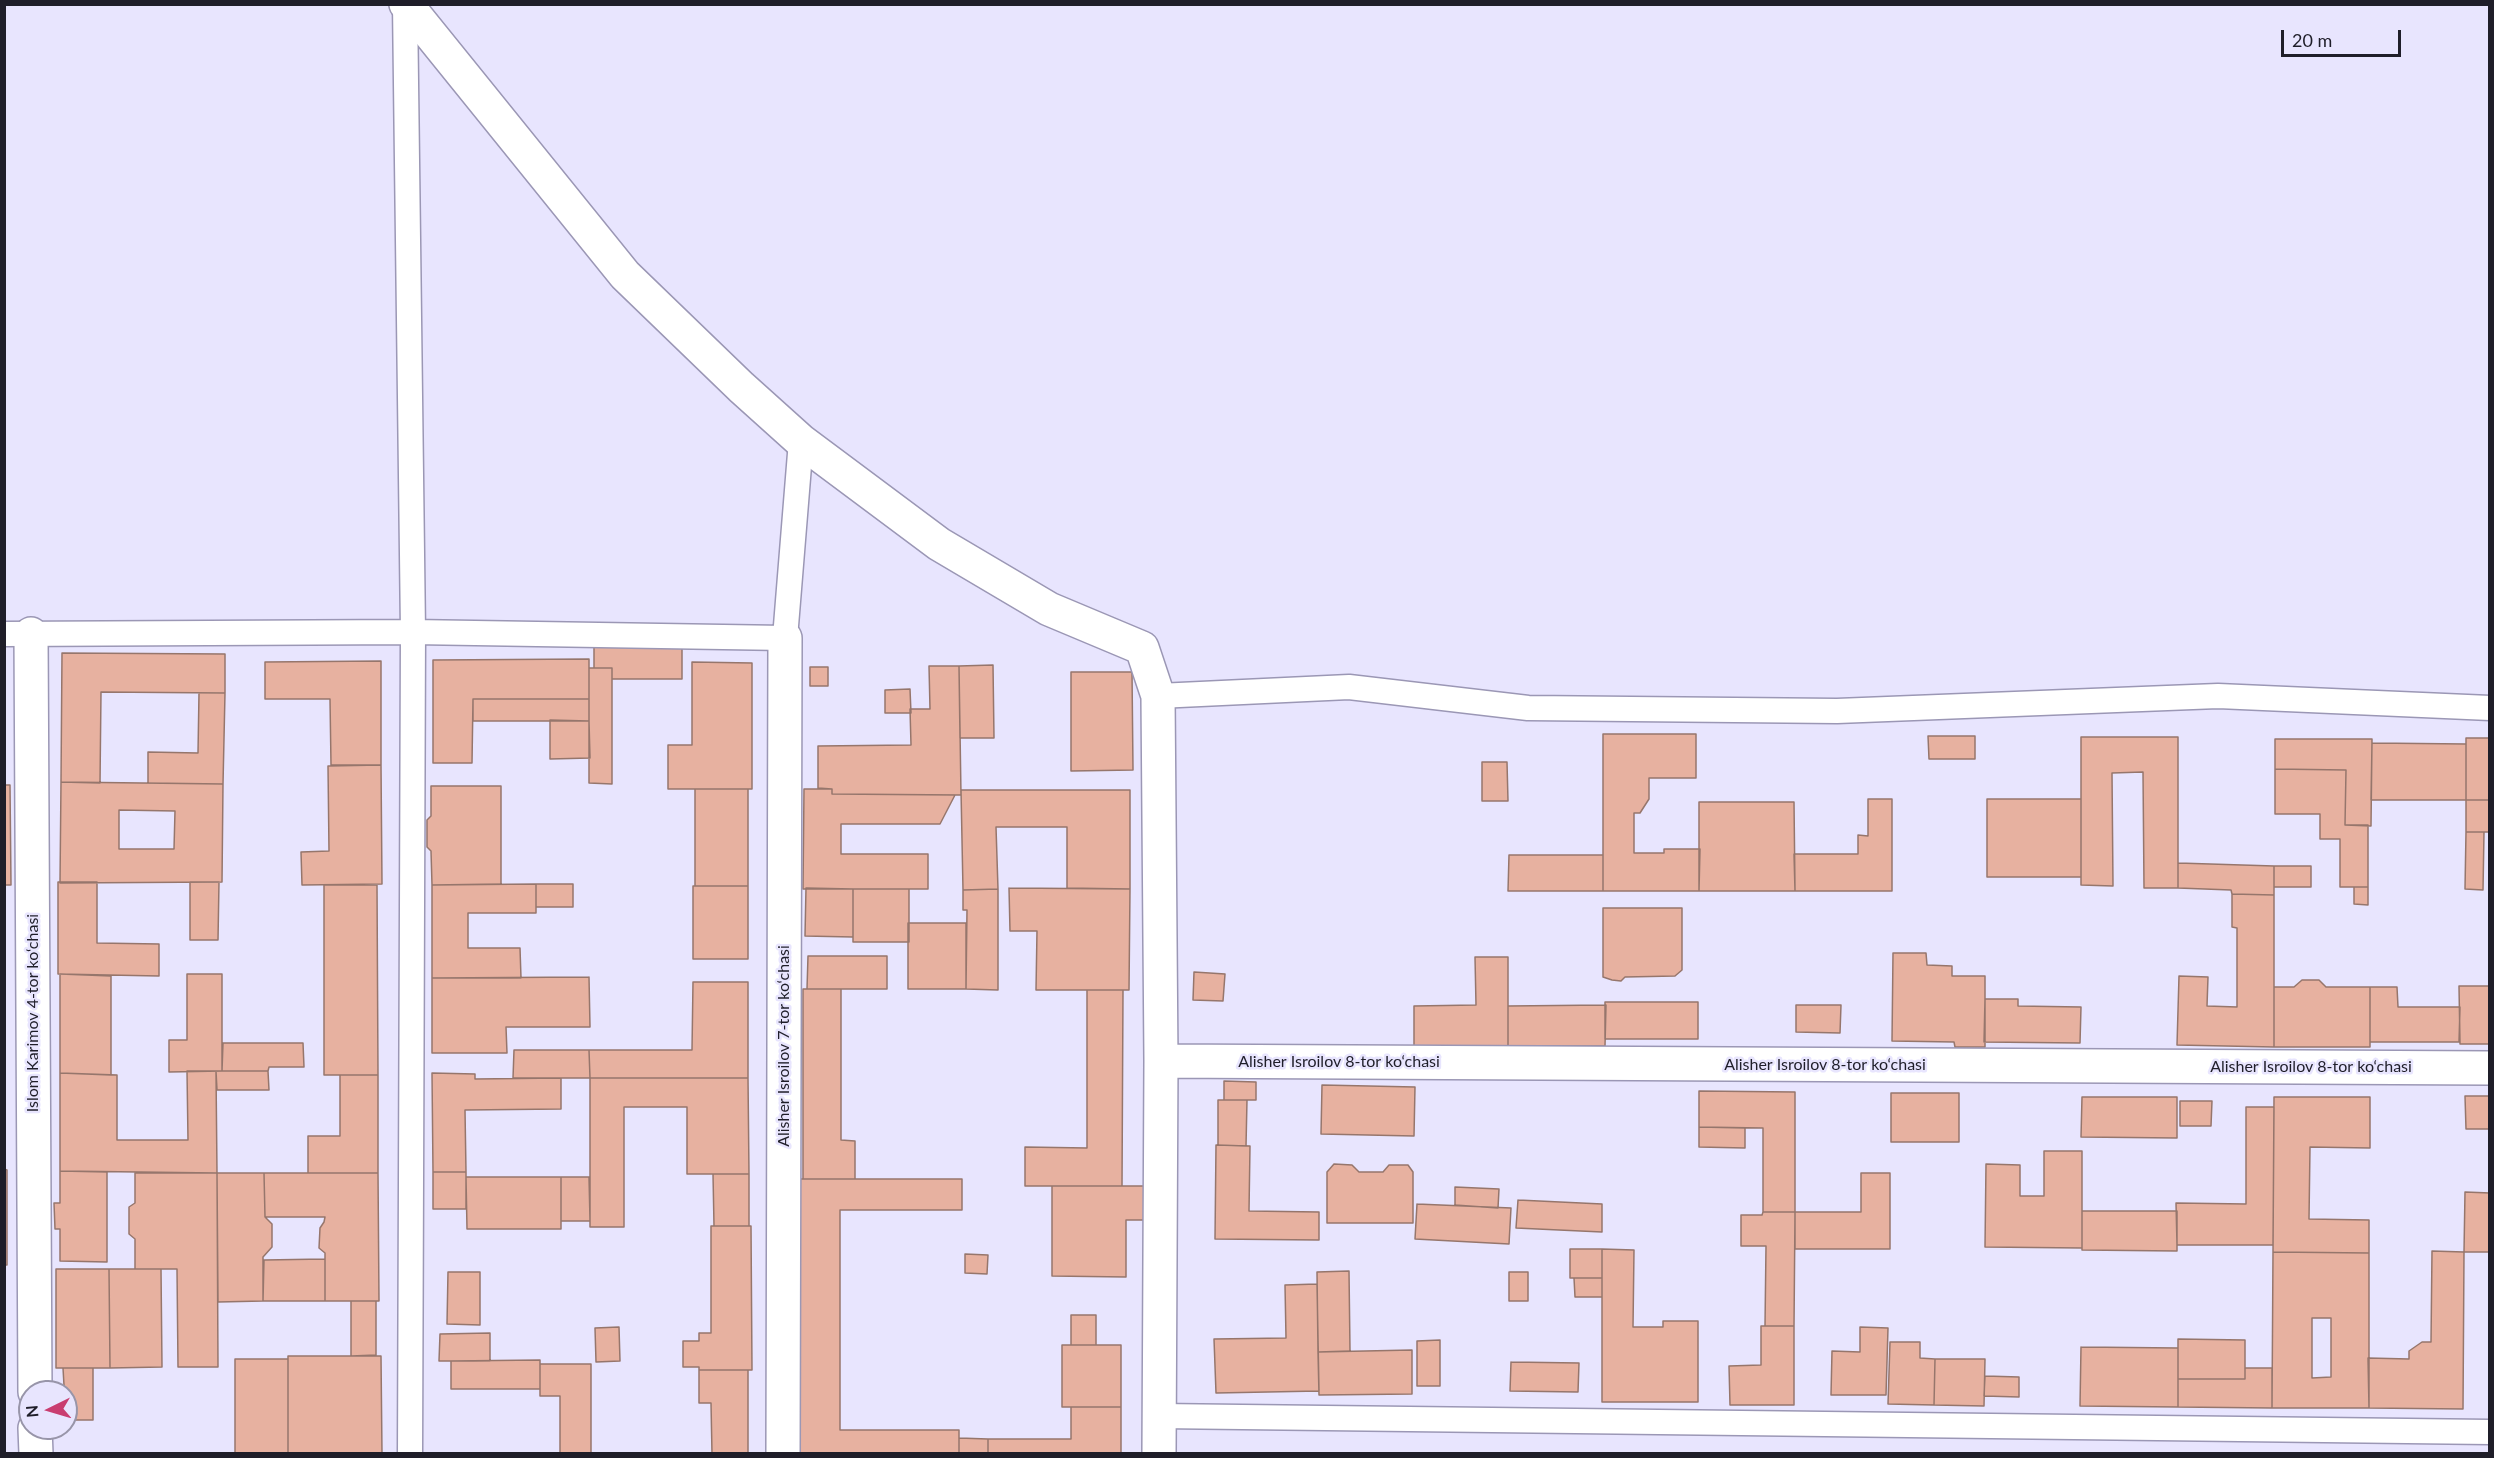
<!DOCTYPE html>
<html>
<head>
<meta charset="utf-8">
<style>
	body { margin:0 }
	#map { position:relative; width:2494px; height:1458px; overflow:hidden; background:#e8e5fe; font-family:Lato,sans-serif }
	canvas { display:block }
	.frame { position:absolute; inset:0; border:6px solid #1f1e29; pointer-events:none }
	.north { position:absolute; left:18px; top:1380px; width:60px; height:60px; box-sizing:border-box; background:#e8e5fe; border:2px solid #9895a9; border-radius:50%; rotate:265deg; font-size:16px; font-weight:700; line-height:24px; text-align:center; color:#1f1e29 }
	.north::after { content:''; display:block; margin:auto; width:21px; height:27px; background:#c93d70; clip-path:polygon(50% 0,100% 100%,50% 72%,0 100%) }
	.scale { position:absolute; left:2281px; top:30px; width:120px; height:27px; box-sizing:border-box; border:3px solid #1f1e29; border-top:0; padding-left:8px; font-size:18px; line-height:21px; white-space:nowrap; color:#1f1e29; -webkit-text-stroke:4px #e8e5fe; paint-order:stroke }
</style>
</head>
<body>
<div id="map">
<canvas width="2494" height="1458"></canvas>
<div class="frame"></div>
<div class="north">N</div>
<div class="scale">20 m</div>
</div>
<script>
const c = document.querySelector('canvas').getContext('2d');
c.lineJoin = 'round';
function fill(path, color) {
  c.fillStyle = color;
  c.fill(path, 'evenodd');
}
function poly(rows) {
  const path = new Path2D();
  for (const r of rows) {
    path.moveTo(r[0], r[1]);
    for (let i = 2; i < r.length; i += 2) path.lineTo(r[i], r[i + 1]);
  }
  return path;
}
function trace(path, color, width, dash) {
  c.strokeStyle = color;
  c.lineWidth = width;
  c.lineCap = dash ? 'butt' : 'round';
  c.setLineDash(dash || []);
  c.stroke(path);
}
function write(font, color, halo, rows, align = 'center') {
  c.font = font + ' Lato,sans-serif';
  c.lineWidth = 5;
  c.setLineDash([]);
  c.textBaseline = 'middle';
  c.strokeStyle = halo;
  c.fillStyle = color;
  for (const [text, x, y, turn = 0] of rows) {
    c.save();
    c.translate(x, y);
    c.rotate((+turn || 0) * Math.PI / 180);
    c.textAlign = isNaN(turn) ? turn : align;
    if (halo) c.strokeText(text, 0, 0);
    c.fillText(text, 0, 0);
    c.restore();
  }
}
const building = poly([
	[682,645,682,679,612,679,612,668,594,668,594,646,682,645],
	[62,653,225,654,225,693,101,692,100,783,61,782,62,653],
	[589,659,589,699,473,699,472,763,433,763,433,660,589,659],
	[381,661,381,765,331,765,330,699,265,699,265,662,381,661],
	[692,662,752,663,752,789,668,789,668,745,692,745,692,662],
	[993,665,994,738,960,738,959,666,993,665],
	[929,666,959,666,961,795,832,794,832,789,818,788,818,746,911,745,910,709,930,709,929,666],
	[810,667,828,667,828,686,810,686,810,667],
	[589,668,612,668,612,784,589,783,589,668],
	[1071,672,1132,672,1133,770,1071,771,1071,672],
	[910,689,911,713,885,713,885,690,910,689],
	[199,693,225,693,223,784,148,783,148,752,198,753,199,693],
	[473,699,589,699,589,721,473,721,473,699],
	[550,720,589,721,590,758,550,759,550,720],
	[1603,734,1696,734,1696,778,1649,778,1649,799,1640,813,1634,813,1634,853,1664,853,1664,849,1700,849,1699,891,1603,891,1603,734],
	[1928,736,1975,736,1975,759,1929,759,1928,736],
	[2081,737,2178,737,2178,888,2144,888,2143,772,2112,773,2113,886,2081,885,2081,737],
	[2466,738,2490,738,2490,800,2466,800,2466,738],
	[2275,739,2372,739,2371,826,2345,825,2346,770,2275,769,2275,739],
	[2372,743,2466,744,2466,800,2371,800,2372,743],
	[1482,762,1507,762,1508,801,1482,801,1482,762],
	[381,765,382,884,302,885,301,852,329,851,328,766,381,765],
	[2275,769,2346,770,2345,825,2368,825,2368,887,2340,887,2340,839,2320,839,2320,814,2275,814,2275,769],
	[61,782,223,784,222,882,60,883,61,782],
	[119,810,175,811,174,849,119,849,119,810],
	[4,785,10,785,11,885,4,885,4,785],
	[431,786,501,786,501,884,432,885,431,851,427,847,427,820,431,816,431,786],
	[695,789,748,789,748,886,695,886,695,789],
	[804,789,832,789,832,794,955,795,940,824,841,824,841,854,928,854,928,889,803,889,804,789],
	[961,790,1130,790,1130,889,1067,888,1067,827,996,827,998,889,963,890,961,790],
	[1868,799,1892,799,1892,891,1795,891,1794,854,1858,854,1858,835,1868,836,1868,799],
	[1987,799,2081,799,2081,877,1987,877,1987,799],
	[2466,800,2490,800,2490,832,2466,832,2466,800],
	[1699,802,1794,802,1795,891,1699,891,1699,802],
	[2466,832,2484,832,2483,890,2465,889,2466,832],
	[1509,855,1603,855,1603,891,1508,891,1509,855],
	[2178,863,2274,866,2274,895,2232,894,2231,890,2178,888,2178,863],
	[2274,866,2311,866,2311,887,2274,887,2274,866],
	[58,882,97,882,97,943,159,944,159,976,58,974,58,882],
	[190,882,219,882,218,940,190,940,190,882],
	[536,884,573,884,573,907,536,907,536,884],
	[536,884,536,913,468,913,468,948,520,948,521,978,432,978,432,885,536,884],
	[324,885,377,885,378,1075,324,1075,324,885],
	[693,886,748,886,748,959,693,959,693,886],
	[2354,887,2368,887,2368,905,2354,904,2354,887],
	[806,888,853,889,853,937,805,936,806,888],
	[1009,888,1130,889,1129,990,1036,990,1037,931,1010,931,1009,888],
	[853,889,909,889,909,942,853,942,853,889],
	[998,889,998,990,966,989,967,910,963,910,963,890,998,889],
	[2232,894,2274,895,2274,1047,2177,1045,2179,976,2208,977,2207,1006,2237,1007,2237,928,2232,927,2232,894],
	[1603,908,1682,908,1682,970,1675,976,1625,977,1621,981,1612,980,1603,977,1603,908],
	[908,923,966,923,966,989,908,989,908,923],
	[1893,953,1926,953,1927,965,1952,966,1952,976,1985,976,1985,1047,1955,1047,1954,1042,1892,1041,1893,953],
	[808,956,887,956,887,989,807,989,808,956],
	[1475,957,1508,957,1508,1046,1414,1047,1414,1006,1476,1005,1475,957],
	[1194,972,1225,974,1223,1001,1193,1000,1194,972],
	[60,974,111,976,111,1075,60,1073,60,974],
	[187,974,222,974,222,1071,169,1072,169,1040,187,1040,187,974],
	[589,977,590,1027,506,1027,507,1053,432,1053,432,978,589,977],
	[2302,980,2319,980,2326,987,2370,987,2370,1047,2274,1047,2274,987,2294,987,2302,980],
	[693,982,748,982,748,1078,590,1078,589,1050,692,1050,693,982],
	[2459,986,2490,986,2490,1044,2460,1044,2459,986],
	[2370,987,2397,987,2398,1007,2460,1007,2459,1042,2370,1042,2370,987],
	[803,989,841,989,841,1140,855,1141,855,1179,803,1179,803,989],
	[1087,990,1123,990,1122,1186,1025,1186,1025,1147,1087,1148,1087,990],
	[1985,999,2018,999,2018,1006,2081,1007,2080,1043,1984,1042,1985,999],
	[1605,1002,1698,1002,1698,1039,1605,1039,1605,1002],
	[1606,1005,1605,1046,1508,1046,1508,1006,1606,1005],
	[1796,1005,1841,1005,1840,1033,1796,1032,1796,1005],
	[223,1043,303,1043,304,1067,269,1067,268,1071,222,1071,223,1043],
	[514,1050,589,1050,590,1078,513,1078,514,1050],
	[187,1071,216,1071,217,1173,60,1171,60,1073,117,1075,117,1140,188,1140,187,1071],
	[216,1071,268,1071,269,1090,217,1090,216,1071],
	[432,1073,475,1074,475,1079,561,1078,561,1109,465,1110,466,1172,433,1172,432,1073],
	[340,1075,378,1075,378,1173,308,1173,308,1136,340,1136,340,1075],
	[590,1078,748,1078,749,1174,687,1174,687,1107,624,1107,624,1227,590,1227,590,1078],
	[1224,1081,1256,1082,1256,1100,1224,1100,1224,1081],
	[1322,1085,1415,1087,1414,1136,1321,1134,1322,1085],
	[1699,1091,1795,1092,1795,1212,1763,1212,1763,1128,1699,1127,1699,1091],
	[1891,1093,1959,1093,1959,1142,1891,1142,1891,1093],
	[2465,1096,2490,1096,2490,1129,2466,1129,2465,1096],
	[2082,1097,2177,1097,2177,1138,2081,1137,2082,1097],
	[2274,1097,2370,1097,2370,1148,2310,1147,2309,1219,2369,1220,2369,1253,2273,1252,2274,1097],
	[1218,1100,1247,1100,1246,1146,1218,1145,1218,1100],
	[2180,1101,2212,1101,2211,1126,2180,1126,2180,1101],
	[2246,1107,2274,1107,2273,1245,2177,1245,2176,1203,2246,1204,2246,1107],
	[1699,1127,1745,1128,1745,1148,1699,1147,1699,1127],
	[1216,1145,1250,1146,1249,1211,1319,1212,1319,1240,1215,1239,1216,1145],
	[2044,1151,2082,1151,2082,1248,1985,1247,1986,1164,2020,1165,2020,1196,2044,1196,2044,1151],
	[1334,1164,1352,1165,1359,1172,1383,1172,1389,1165,1408,1165,1413,1172,1413,1223,1327,1223,1327,1172,1334,1164],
	[4,1169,7,1170,7,1265,4,1265,4,1169],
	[60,1171,107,1172,107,1262,60,1261,60,1229,55,1229,54,1203,60,1203,60,1171],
	[433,1172,466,1172,466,1209,433,1209,433,1172],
	[135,1173,217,1173,218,1367,178,1367,177,1269,135,1269,135,1239,129,1234,129,1207,135,1203,135,1173],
	[217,1173,264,1173,265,1217,272,1224,272,1247,263,1257,263,1301,218,1302,217,1173],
	[264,1173,378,1173,379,1301,325,1301,325,1253,319,1248,320,1228,324,1222,325,1217,265,1217,264,1173],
	[1861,1173,1890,1173,1890,1249,1795,1249,1795,1212,1861,1212,1861,1173],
	[713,1174,749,1174,749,1226,714,1226,713,1174],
	[466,1177,561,1177,561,1229,467,1229,466,1177],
	[561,1177,589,1177,590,1221,561,1221,561,1177],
	[799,1179,962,1179,962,1210,840,1210,840,1430,959,1430,959,1454,799,1454,799,1179],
	[1052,1186,1145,1186,1145,1220,1126,1220,1126,1277,1052,1276,1052,1186],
	[1455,1187,1499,1189,1498,1208,1455,1205,1455,1187],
	[2465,1192,2490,1193,2490,1252,2464,1252,2465,1192],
	[1518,1200,1602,1204,1602,1232,1516,1228,1518,1200],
	[1417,1204,1511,1208,1509,1244,1415,1239,1417,1204],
	[2082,1211,2177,1211,2177,1251,2082,1250,2082,1211],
	[1763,1212,1795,1212,1794,1326,1765,1326,1766,1246,1741,1246,1741,1215,1762,1215,1763,1212],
	[711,1226,751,1226,752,1370,699,1370,699,1367,683,1367,683,1341,699,1341,699,1333,711,1333,711,1226],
	[1570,1249,1602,1249,1602,1278,1570,1278,1570,1249],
	[1602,1249,1634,1250,1633,1327,1663,1327,1663,1321,1698,1321,1698,1402,1602,1402,1602,1249],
	[2432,1251,2464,1252,2463,1409,2369,1408,2368,1358,2409,1359,2409,1351,2422,1342,2431,1342,2432,1251],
	[2273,1252,2369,1253,2369,1408,2272,1408,2273,1252],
	[2312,1318,2331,1318,2331,1377,2312,1378,2312,1318],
	[965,1254,988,1255,987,1274,965,1273,965,1254],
	[325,1259,325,1301,263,1301,264,1260,325,1259],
	[56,1269,109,1269,110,1368,56,1368,56,1269],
	[109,1269,161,1269,162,1367,110,1368,109,1269],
	[1349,1271,1350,1351,1318,1352,1317,1272,1349,1271],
	[448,1272,480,1272,480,1325,447,1324,448,1272],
	[1509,1272,1528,1272,1528,1301,1509,1301,1509,1272],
	[1574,1278,1602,1278,1602,1297,1575,1297,1574,1278],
	[1317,1284,1319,1391,1216,1393,1214,1339,1286,1338,1285,1285,1317,1284],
	[351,1301,376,1301,376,1355,351,1356,351,1301],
	[1071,1315,1096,1315,1096,1345,1071,1345,1071,1315],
	[1761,1326,1794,1326,1794,1405,1730,1405,1729,1366,1761,1365,1761,1326],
	[619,1327,620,1361,596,1362,595,1328,619,1327],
	[1860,1327,1888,1328,1886,1395,1831,1395,1832,1351,1860,1352,1860,1327],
	[490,1333,490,1361,439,1361,440,1334,490,1333],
	[2178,1339,2245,1340,2245,1379,2178,1379,2178,1339],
	[1440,1340,1440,1386,1417,1386,1417,1341,1440,1340],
	[1890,1342,1920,1342,1920,1358,1935,1359,1934,1405,1888,1404,1890,1342],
	[1062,1345,1121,1345,1121,1407,1062,1407,1062,1345],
	[2081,1347,2178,1348,2178,1407,2080,1406,2081,1347],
	[1412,1350,1412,1394,1319,1395,1318,1352,1412,1350],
	[288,1356,381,1356,382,1454,288,1454,288,1356],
	[235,1359,288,1359,288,1454,235,1454,235,1359],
	[1935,1359,1985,1359,1984,1406,1934,1405,1935,1359],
	[540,1360,540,1389,451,1389,451,1361,540,1360],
	[1511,1362,1579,1363,1578,1392,1510,1391,1511,1362],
	[540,1364,591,1364,591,1454,560,1454,560,1396,540,1396,540,1364],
	[63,1368,93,1368,93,1420,66,1420,63,1368],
	[2245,1368,2272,1368,2272,1408,2178,1407,2178,1379,2245,1379,2245,1368],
	[699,1370,748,1370,748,1454,712,1454,711,1403,699,1403,699,1370],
	[1985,1376,2019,1377,2019,1397,1984,1396,1985,1376],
	[1071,1407,1121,1407,1121,1454,988,1454,988,1439,1071,1439,1071,1407],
	[959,1438,988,1439,988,1454,959,1454,959,1438]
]);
fill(building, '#e7b1a0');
trace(building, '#96766c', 1.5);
const lane = poly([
	[405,4,413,632,410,1454],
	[4,634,413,632,785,638,801,441],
	[1158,696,1349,687,1528,708,1837,711,2218,696,2490,708],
	[1159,1416,2490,1432]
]);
const street = poly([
	[406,4,625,275,741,387,801,441,939,544,1049,609,1142,648,1158,696,1161,1061,1159,1454],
	[31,634,35,1392],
	[1161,1061,2490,1068],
	[35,1428,36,1454],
	[783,1454,785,638]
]);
trace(lane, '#9b97b5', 27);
trace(street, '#9b97b5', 36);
trace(lane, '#fff', 24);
trace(street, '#fff', 33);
write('16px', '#1f1e29', '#e8e5fe', [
	["Islom Karimov 4-tor ko‘chasi",33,1013,-90],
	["Alisher Isroilov 7-tor ko‘chasi",784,1046,-90],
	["Alisher Isroilov 8-tor ko‘chasi",1339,1062],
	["Alisher Isroilov 8-tor ko‘chasi",1825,1065],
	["Alisher Isroilov 8-tor ko‘chasi",2311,1067]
]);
</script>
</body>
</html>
